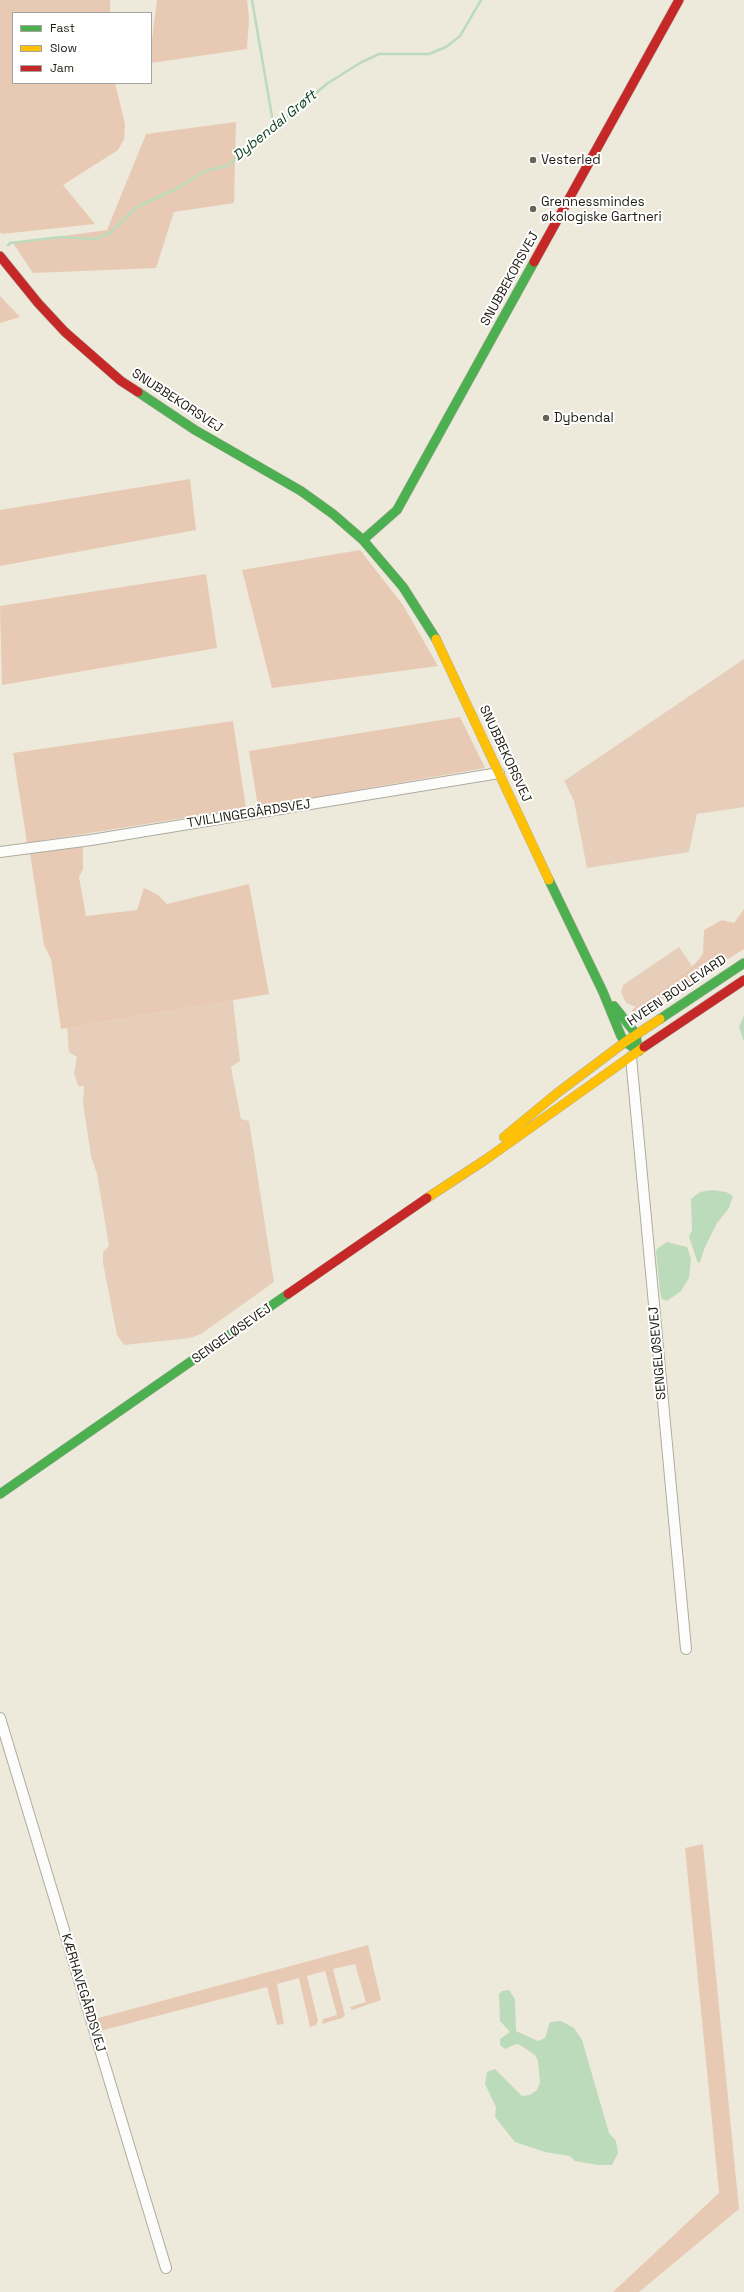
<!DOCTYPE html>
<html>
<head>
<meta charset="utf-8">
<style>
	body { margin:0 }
	#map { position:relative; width:744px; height:2292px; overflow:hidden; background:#edeadb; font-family:"Space Grotesk",sans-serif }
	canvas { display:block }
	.legend { position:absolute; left:12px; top:12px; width:140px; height:72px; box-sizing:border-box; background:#fff; border:1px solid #a5a4a0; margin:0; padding:5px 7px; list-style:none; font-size:12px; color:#1d1b11 }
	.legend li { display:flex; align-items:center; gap:8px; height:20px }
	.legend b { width:20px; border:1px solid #a5a4a0 }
</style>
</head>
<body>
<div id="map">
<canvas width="744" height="2292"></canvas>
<ul class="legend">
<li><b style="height:5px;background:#4caf50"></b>Fast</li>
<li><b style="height:5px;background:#ffc107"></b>Slow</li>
<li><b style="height:5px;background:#c62828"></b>Jam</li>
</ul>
</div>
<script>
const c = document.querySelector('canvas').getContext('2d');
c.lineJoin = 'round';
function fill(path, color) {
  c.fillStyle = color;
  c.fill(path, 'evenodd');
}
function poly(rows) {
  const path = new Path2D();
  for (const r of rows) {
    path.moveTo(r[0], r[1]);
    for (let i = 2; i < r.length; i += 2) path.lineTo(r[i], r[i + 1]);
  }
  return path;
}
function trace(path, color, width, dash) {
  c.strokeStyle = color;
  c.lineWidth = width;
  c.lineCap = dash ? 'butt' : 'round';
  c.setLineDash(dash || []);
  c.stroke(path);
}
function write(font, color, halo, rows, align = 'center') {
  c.font = font + ' "Space Grotesk",sans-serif';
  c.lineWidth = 4;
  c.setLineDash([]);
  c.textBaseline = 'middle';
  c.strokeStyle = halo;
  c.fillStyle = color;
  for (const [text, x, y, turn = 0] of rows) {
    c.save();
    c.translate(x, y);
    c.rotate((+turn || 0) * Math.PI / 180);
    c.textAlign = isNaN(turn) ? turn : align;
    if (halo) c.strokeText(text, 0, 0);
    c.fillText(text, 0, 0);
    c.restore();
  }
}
fill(poly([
	[744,659,744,807,697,814,689,852,587,868,574,801,564,781],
	[679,947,692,966,636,1007,626,1003,621,992,623,985],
	[233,1000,240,1061,231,1067,241,1119,249,1121,274,1282,201,1334,190,1338,124,1345,117,1335,103,1263,103,1252,109,1246,97,1174,91,1156,83,1103,84,1086,78,1086,74,1073,77,1057,69,1052,67,1028]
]), '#e7cebb');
fill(poly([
	[0,0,110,0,110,13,13,13,13,83,115,83,125,124,124,139,118,150,63,185,95,224,2,234,0,232],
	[157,0,247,0,249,19,247,49,151,63,151,47],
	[236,122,234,203,174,212,156,268,33,273,13,243,107,230,146,134],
	[0,296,20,317,0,323],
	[190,479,196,530,0,566,0,510],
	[360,550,403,605,438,666,272,688,242,570],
	[206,574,217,648,2,685,0,606],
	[460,717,485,768,258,807,249,751],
	[233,721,246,808,27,843,13,753],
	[83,844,83,869,79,877,86,916,137,910,144,888,158,895,167,904,249,884,269,994,61,1029,51,959,44,945,30,853],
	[744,909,744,949,639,1014,634,1014,632,1011,633,1009,695,964,703,954,704,930,722,920,734,923],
	[703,1844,739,2209,639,2292,613,2292,719,2193,685,1848],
	[368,1945,381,2000,352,2010,350,2007,366,2002,355,1964,333,1969,345,2015,342,2018,322,2024,323,2019,337,2015,325,1971,307,1976,318,2021,316,2025,310,2027,299,1978,277,1984,284,2024,277,2025,267,1987,100,2031,95,2019]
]), '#e8cab4');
fill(poly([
	[744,1015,744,1042,739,1027],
	[712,1190,726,1192,733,1196,729,1208,717,1223,705,1247,700,1262,698,1263,689,1237,692,1230,691,1199,700,1192],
	[667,1242,687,1247,691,1259,689,1278,681,1291,667,1301,662,1299,660,1292,656,1251,657,1249],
	[509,1990,515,1999,516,2031,538,2041,545,2038,550,2022,561,2021,574,2028,582,2040,609,2133,616,2141,618,2153,612,2165,598,2165,575,2161,570,2156,545,2152,515,2142,495,2117,496,2107,485,2084,487,2072,495,2069,522,2096,530,2095,537,2090,540,2083,538,2061,535,2055,520,2045,516,2044,505,2049,500,2045,500,2039,510,2032,500,2021,499,1994,502,1991]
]), '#bcdbbb');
trace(poly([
	[252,0,274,128],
	[8,245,10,243,61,237,95,239,110,233,137,207,178,188,205,171,227,166,328,83,360,63,379,54,429,54,446,47,460,36,481,0]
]), '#bcdbbb', 2.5);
const street = poly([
	[0,852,91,840,499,773],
	[631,1057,686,1649],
	[0,1718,166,2268]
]);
const fast = poly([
	[138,392,195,430,301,491,333,514,363,540,403,587,436,639],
	[363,540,397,510,534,262],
	[549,880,603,992,621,1036,625,1042,639,1051],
	[614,1006,636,1034,637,1043],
	[660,1019,744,963],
	[0,1494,288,1294]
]);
const slow = poly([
	[436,639,549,880],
	[504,1137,556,1094,625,1042,660,1019],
	[427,1198,485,1160,644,1047]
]);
const jam = poly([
	[0,256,38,303,65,332,121,381,138,392],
	[534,262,679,0],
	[644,1047,744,980],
	[288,1294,427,1198]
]);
trace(street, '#aeaca0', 12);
trace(fast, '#aeaca0', 10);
trace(slow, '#aeaca0', 10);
trace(jam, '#aeaca0', 10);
trace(street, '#fcfcfa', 10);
trace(fast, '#4caf50', 9);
trace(slow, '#ffc107', 9);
trace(jam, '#c62828', 9);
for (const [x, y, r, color] of [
	[533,160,4,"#666358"],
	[533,209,4,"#666358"],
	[546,418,4,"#666358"]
]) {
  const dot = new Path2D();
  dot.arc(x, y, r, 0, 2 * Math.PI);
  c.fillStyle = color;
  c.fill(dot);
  trace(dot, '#fff', 1.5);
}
write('13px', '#1d1b11', '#fff', [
	["Vesterled",541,160],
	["Grennessmindes",541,202],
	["økologiske Gartneri",541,217],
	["Dybendal",554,418]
], 'left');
write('13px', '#1d1b11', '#fff', [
	["SNUBBEKORSVEJ",510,279,-61],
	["SNUBBEKORSVEJ",177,401,33],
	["SNUBBEKORSVEJ",505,754,65],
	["TVILLINGEGÅRDSVEJ",249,814,-9],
	["HVEEN BOULEVARD",677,991,-34],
	["SENGELØSEVEJ",232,1334,-35],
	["SENGELØSEVEJ",658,1353,-95],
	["KÆRHAVEGÅRDSVEJ",83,1993,73]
]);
write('italic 14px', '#0d401c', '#fff', [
	["Dybendal Grøft",275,126,-39]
]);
</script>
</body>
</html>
